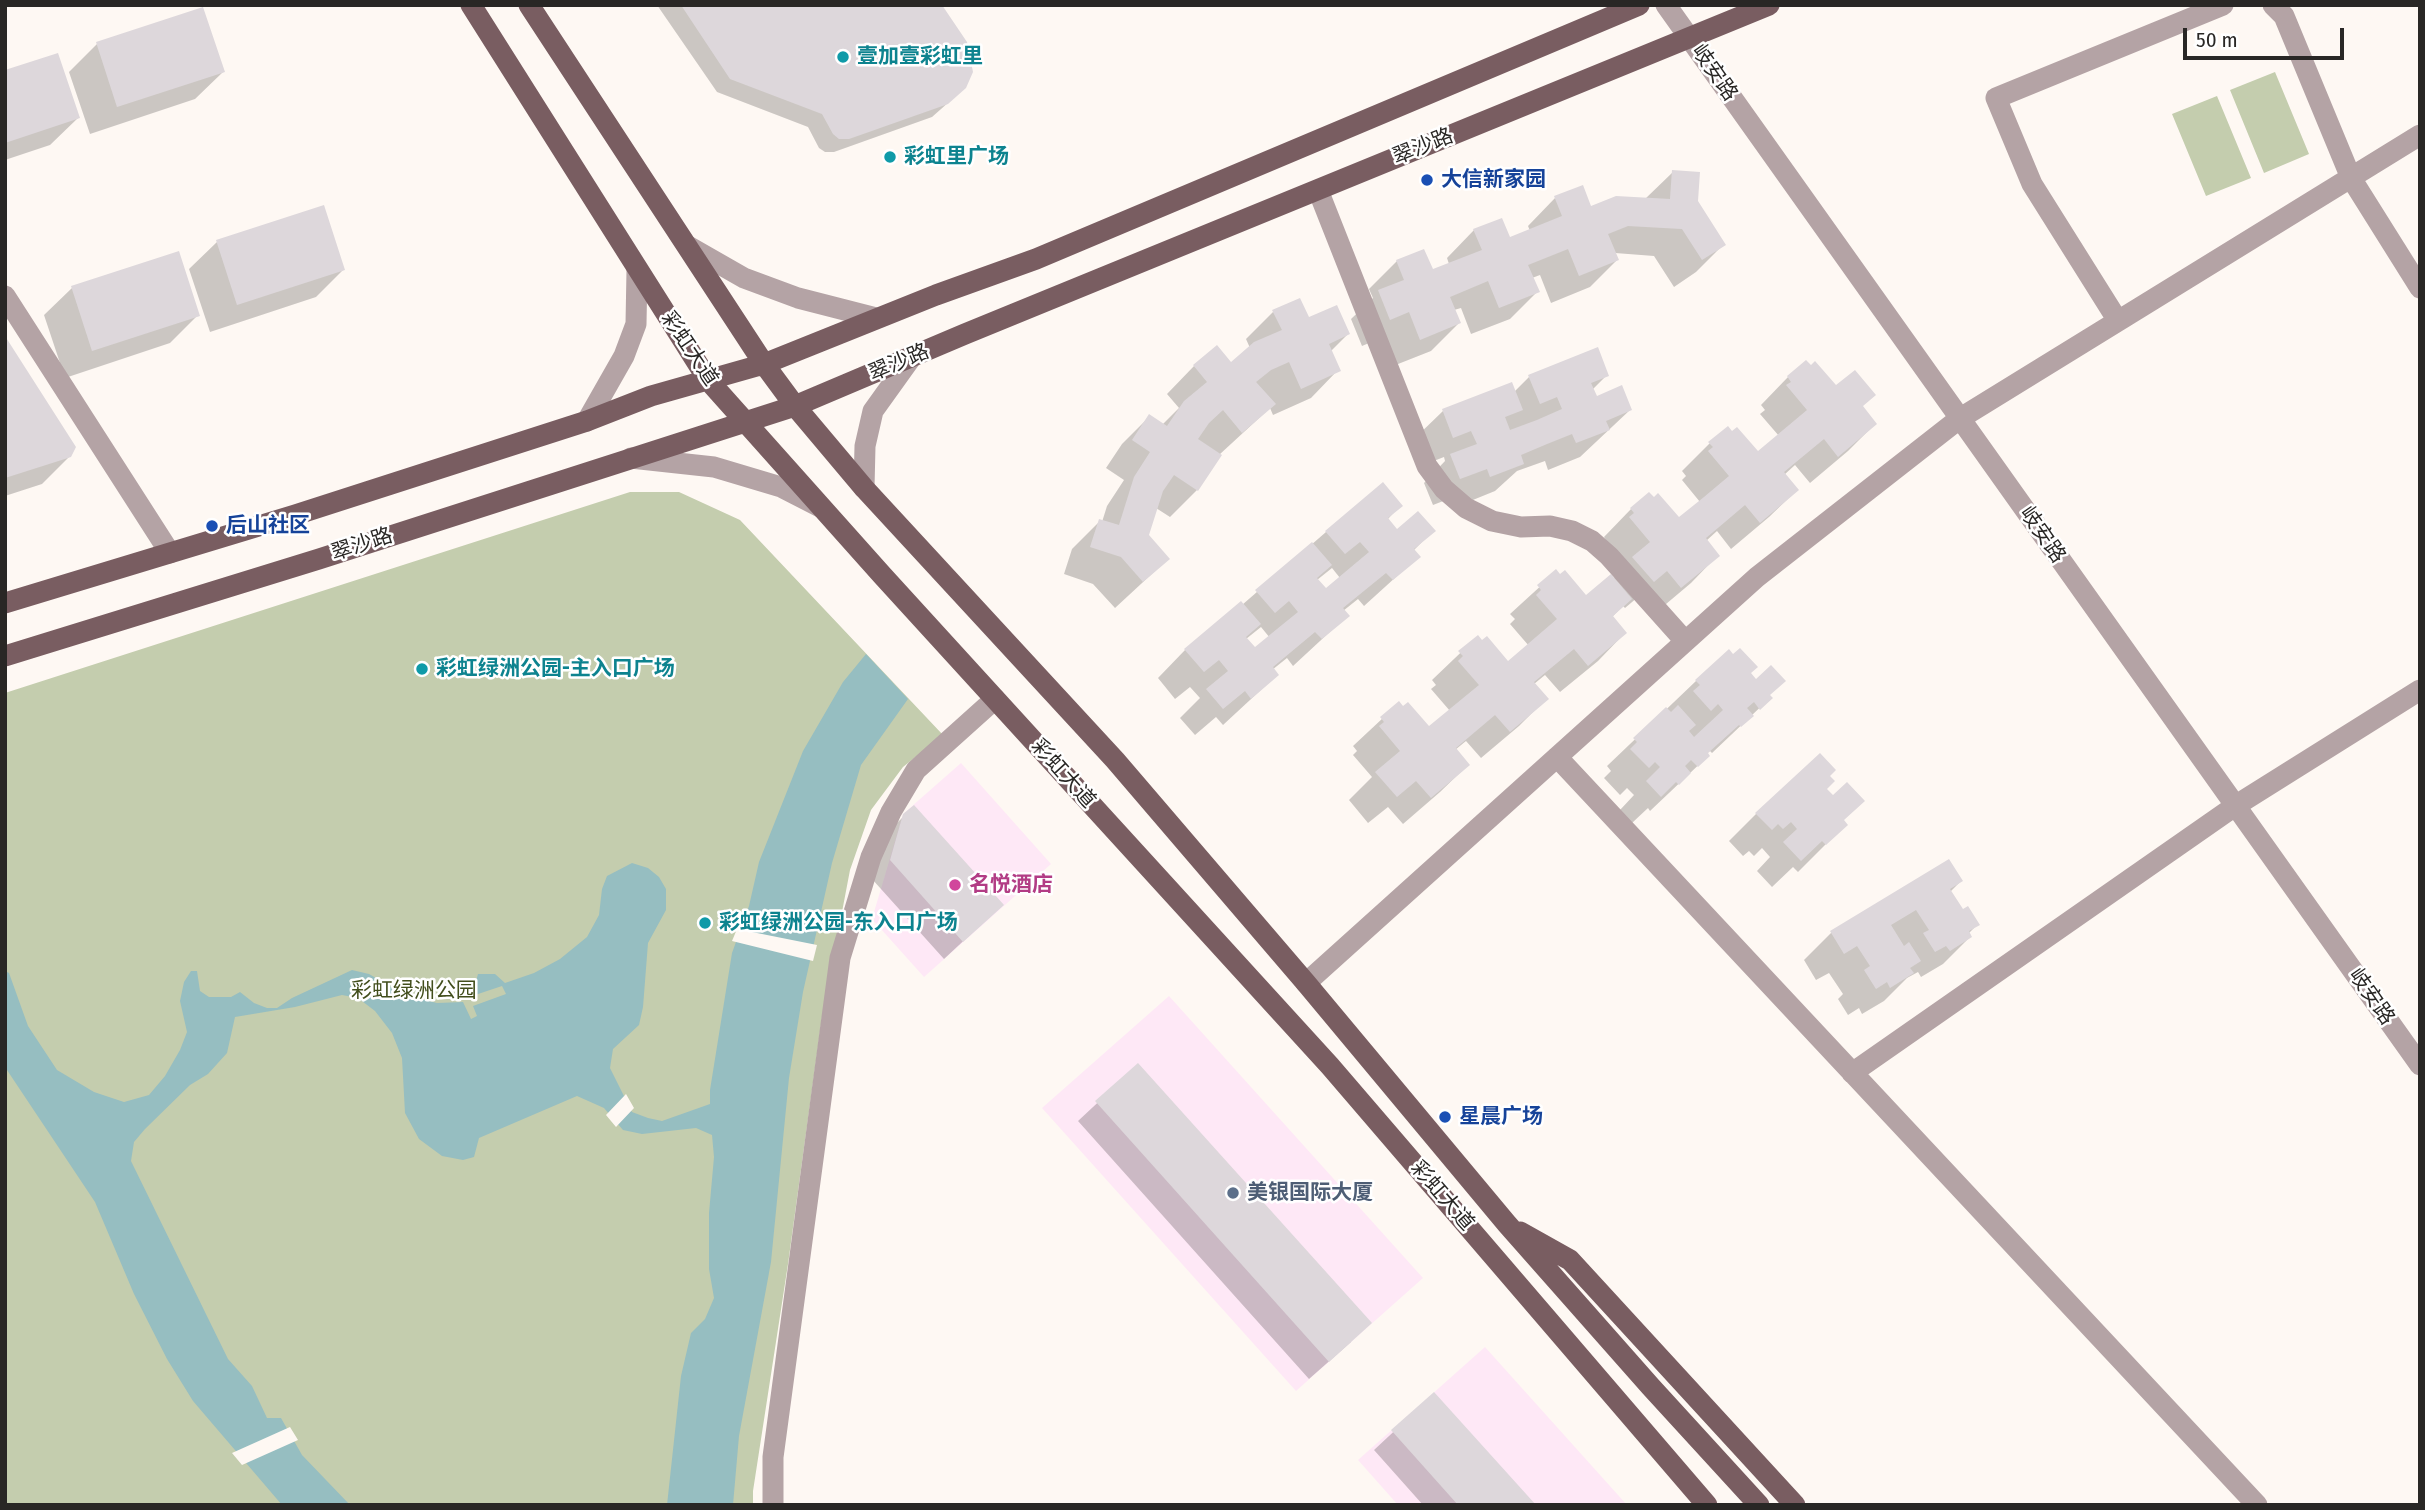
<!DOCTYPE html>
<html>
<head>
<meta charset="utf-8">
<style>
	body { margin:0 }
	#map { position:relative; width:2425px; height:1510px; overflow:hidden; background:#fef8f3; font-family:"Fira Sans Condensed",sans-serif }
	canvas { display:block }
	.frame { position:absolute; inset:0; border:7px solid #292725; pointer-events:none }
	.scale { position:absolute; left:2183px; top:28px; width:161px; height:32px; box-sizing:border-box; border:4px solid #292725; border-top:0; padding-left:9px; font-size:21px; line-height:24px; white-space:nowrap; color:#292725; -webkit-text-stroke:5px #fff; paint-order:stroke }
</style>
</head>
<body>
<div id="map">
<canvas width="2425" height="1510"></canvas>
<div class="frame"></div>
<div class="scale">50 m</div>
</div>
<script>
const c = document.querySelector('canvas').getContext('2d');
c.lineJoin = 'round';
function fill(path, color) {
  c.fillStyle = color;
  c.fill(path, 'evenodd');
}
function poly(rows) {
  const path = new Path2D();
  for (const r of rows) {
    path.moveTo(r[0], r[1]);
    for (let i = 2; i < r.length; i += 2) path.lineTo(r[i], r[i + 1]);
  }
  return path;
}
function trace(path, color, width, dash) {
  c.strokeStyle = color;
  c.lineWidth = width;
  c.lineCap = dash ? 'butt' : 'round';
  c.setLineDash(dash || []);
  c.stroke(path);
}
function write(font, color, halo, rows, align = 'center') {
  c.font = font + ' "Fira Sans Condensed","Noto Sans SC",sans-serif';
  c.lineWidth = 5;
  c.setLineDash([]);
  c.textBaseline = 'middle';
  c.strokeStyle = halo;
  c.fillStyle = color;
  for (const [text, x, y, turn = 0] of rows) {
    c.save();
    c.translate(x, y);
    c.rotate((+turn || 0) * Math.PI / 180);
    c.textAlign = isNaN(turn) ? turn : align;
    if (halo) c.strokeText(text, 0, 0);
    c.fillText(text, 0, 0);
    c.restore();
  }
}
fill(poly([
	[961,763,1051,864,924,977,872,919,903,814],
	[1169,996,1423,1278,1296,1391,1042,1108],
	[1485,1347,1627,1505,1398,1505,1358,1460]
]), '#fee8f6');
fill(poly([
	[2275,72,2309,154,2264,173,2230,90],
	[2217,96,2251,178,2206,196,2172,114],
	[630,492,679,492,740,520,943,735,903,767,871,810,850,870,822,1017,788,1264,753,1491,753,1505,6,1505,5,693]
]), '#c4cdae');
fill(poly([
	[866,654,908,699,861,765,832,863,803,992,789,1078,771,1262,739,1436,733,1505,667,1505,681,1376,691,1333,705,1319,714,1298,709,1269,709,1213,714,1157,712,1135,696,1128,642,1134,623,1130,604,1108,577,1096,479,1138,474,1157,463,1160,442,1156,419,1139,405,1113,402,1058,392,1033,375,1011,358,998,342,995,295,1007,235,1017,227,1053,208,1074,190,1085,145,1129,134,1142,131,1161,228,1359,252,1386,267,1418,281,1418,302,1455,350,1505,282,1505,193,1401,167,1359,134,1294,95,1202,5,1067,5,971,9,973,28,1026,57,1070,94,1092,124,1102,149,1095,165,1076,180,1050,187,1032,180,1001,184,982,191,971,197,971,200,991,209,997,231,997,240,992,254,1003,267,1008,277,1008,292,998,352,970,369,974,395,989,413,997,437,1003,463,1002,471,1019,477,1016,473,1006,506,994,502,986,472,996,478,974,495,974,505,983,534,973,560,959,587,937,599,915,602,889,607,876,632,863,648,868,659,877,666,889,666,910,648,943,643,1007,639,1025,613,1049,610,1068,632,1112,648,1118,662,1121,710,1104,710,1090,732,953,749,906,759,862,803,751,843,682]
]), '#96bec1');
fill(poly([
	[737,929,817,945,813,961,732,941],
	[626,1094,634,1108,616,1127,606,1115],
	[290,1427,298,1440,242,1465,232,1453]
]), '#fef8f3');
fill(poly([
	[657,5,940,5,949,102,932,117,834,152,825,152,819,148,808,127,717,92],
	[97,44,223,72,195,99,90,134,69,72],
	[5,72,78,118,50,145,5,160],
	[1673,172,1696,201,1724,244,1696,272,1674,287,1654,256,1615,253,1617,260,1590,287,1551,303,1540,275,1532,278,1537,292,1510,319,1471,334,1461,308,1454,310,1459,323,1431,351,1393,366,1381,338,1362,346,1351,319,1373,298,1369,289,1397,261,1432,271,1449,264,1447,258,1474,230,1509,240,1530,231,1528,226,1555,198,1590,208,1645,199],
	[217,242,343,270,316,297,210,332,189,269],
	[177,253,198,315,170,343,65,378,44,315,72,288],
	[1273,312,1308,320,1348,334,1330,352,1338,370,1311,398,1273,415,1270,408,1219,455,1197,490,1170,517,1156,508,1147,535,1168,559,1115,608,1093,584,1064,574,1072,549,1100,521,1102,522,1107,506,1124,480,1106,468,1122,444,1149,417,1162,425,1179,408,1167,394,1194,366,1230,364,1250,348,1246,339],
	[5,340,70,456,42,484,5,496],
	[1607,375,1592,390,1596,398,1630,410,1580,457,1548,470,1545,461,1517,471,1495,491,1463,504,1459,495,1433,505,1424,483,1445,461,1444,457,1426,464,1415,438,1443,411,1514,392,1529,377],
	[1788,377,1836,388,1861,408,1875,424,1848,451,1810,483,1795,465,1784,475,1797,490,1769,517,1731,549,1717,531,1706,541,1718,555,1691,583,1653,615,1638,597,1625,608,1623,606,1612,617,1625,633,1598,661,1560,692,1545,675,1534,684,1546,699,1519,726,1481,758,1466,741,1455,750,1468,765,1440,792,1403,824,1388,807,1368,823,1349,800,1372,777,1353,755,1357,751,1353,746,1399,703,1429,729,1450,711,1431,689,1436,685,1432,680,1477,637,1508,663,1529,646,1510,624,1515,619,1510,614,1556,572,1586,597,1613,579,1623,569,1604,537,1631,509,1679,520,1700,502,1682,480,1686,476,1682,471,1710,443,1758,454,1779,436,1760,414,1765,410,1761,405],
	[1400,506,1387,520,1397,531,1433,531,1413,551,1418,557,1364,606,1358,599,1343,611,1347,616,1293,666,1287,658,1272,670,1277,675,1223,725,1216,717,1195,735,1180,718,1200,698,1190,687,1175,699,1158,678,1185,650,1241,603,1242,605,1326,532],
	[1332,568,1340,578,1326,590,1317,580],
	[1261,627,1270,638,1255,650,1246,639],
	[1749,673,1770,698,1712,753,1710,751,1706,754,1708,756,1650,811,1648,808,1632,823,1620,810,1634,795,1627,788,1620,795,1604,778,1611,771,1607,766,1696,681],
	[1828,776,1824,789,1833,798,1845,825,1798,872,1793,867,1772,887,1757,871,1770,857,1762,848,1754,856,1749,851,1743,856,1729,841,1756,814],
	[904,816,1002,905,944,959,872,879,885,835],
	[1961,881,1950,892,1962,912,1978,924,1968,934,1970,937,1943,964,1921,977,1918,972,1907,978,1884,1001,1862,1014,1859,1008,1848,1015,1838,999,1843,994,1829,973,1816,980,1804,960,1831,933],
	[1138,1065,1351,1342,1309,1379,1078,1121],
	[1434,1394,1533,1505,1423,1505,1374,1450]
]), '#0003');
fill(poly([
	[681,5,942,5,967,42,973,72,966,88,948,104,849,139,839,139,833,134,822,114,730,79],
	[203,7,225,72,117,107,96,42],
	[58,53,80,118,5,143,5,70],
	[1672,170,1700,172,1698,201,1726,245,1702,260,1682,229,1628,226,1608,234,1619,260,1579,276,1568,249,1528,265,1540,292,1499,308,1488,281,1450,297,1461,323,1420,340,1409,312,1390,320,1378,290,1404,280,1396,260,1424,249,1433,269,1482,250,1473,229,1502,218,1510,237,1562,216,1554,196,1583,185,1591,206,1616,196,1670,199],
	[324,205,345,270,237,305,216,240],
	[179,251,200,316,92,351,71,286],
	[1300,298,1309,317,1337,305,1350,334,1329,344,1341,371,1301,389,1289,362,1271,370,1256,382,1276,404,1242,433,1223,410,1209,423,1198,439,1222,455,1198,491,1174,475,1163,491,1149,535,1170,559,1143,582,1121,557,1090,547,1099,519,1119,525,1134,477,1150,452,1132,440,1149,414,1167,426,1184,401,1207,382,1193,365,1217,345,1231,362,1254,342,1282,330,1272,310],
	[5,336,76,447,71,457,5,478],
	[1598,347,1609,376,1591,383,1597,396,1622,385,1632,410,1606,421,1610,430,1576,443,1572,434,1547,444,1521,455,1524,464,1490,477,1487,469,1460,479,1450,454,1477,444,1471,431,1453,438,1442,409,1512,382,1523,410,1505,417,1510,430,1537,420,1562,409,1557,397,1540,404,1528,375],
	[1806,360,1811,365,1815,361,1836,385,1855,370,1876,395,1863,406,1877,424,1838,457,1824,439,1784,472,1799,490,1760,523,1745,505,1725,522,1706,538,1720,556,1681,588,1667,571,1654,582,1632,557,1650,542,1629,517,1634,513,1630,508,1649,492,1654,497,1658,493,1679,517,1704,497,1729,476,1708,451,1713,447,1708,442,1728,426,1732,431,1737,427,1758,451,1807,410,1786,385,1791,382,1787,376],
	[1383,482,1403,506,1388,518,1397,529,1418,511,1436,531,1414,549,1421,557,1393,580,1386,573,1343,608,1350,616,1322,639,1315,632,1273,667,1279,675,1251,699,1245,691,1223,709,1206,689,1228,671,1219,660,1204,672,1184,649,1241,601,1261,624,1246,637,1255,647,1277,629,1298,612,1289,601,1275,613,1255,590,1312,542,1332,565,1317,578,1326,588,1369,552,1360,542,1345,554,1325,531],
	[1556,569,1560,574,1565,570,1586,595,1611,574,1632,599,1613,616,1627,633,1588,666,1574,649,1534,682,1549,699,1510,732,1495,715,1456,748,1470,765,1431,798,1416,781,1397,797,1375,772,1400,751,1379,726,1384,722,1380,717,1399,701,1403,706,1408,702,1429,726,1479,685,1458,661,1463,656,1458,651,1478,635,1482,640,1487,636,1508,661,1557,619,1536,595,1541,590,1537,585],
	[1740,648,1758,667,1751,673,1756,679,1771,665,1786,681,1770,695,1773,698,1760,710,1754,702,1747,708,1754,716,1741,727,1739,725,1708,753,1710,756,1698,767,1691,760,1685,766,1691,773,1679,785,1676,782,1661,797,1646,781,1660,767,1655,762,1649,768,1630,749,1637,742,1633,738,1666,707,1671,712,1678,705,1696,725,1689,731,1694,737,1723,710,1718,704,1711,711,1693,691,1700,685,1695,680,1729,649,1733,654],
	[1820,753,1836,770,1830,776,1835,781,1827,789,1833,795,1847,782,1865,801,1844,820,1848,825,1826,845,1822,841,1801,861,1783,842,1797,829,1791,822,1783,829,1778,824,1772,830,1755,813],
	[914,805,1004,905,963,942,890,860,903,814],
	[1949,859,1963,881,1950,889,1963,909,1968,906,1980,925,1969,931,1972,937,1950,951,1946,946,1935,952,1923,933,1929,930,1916,910,1891,925,1904,946,1909,942,1921,961,1910,968,1914,973,1890,988,1887,982,1876,989,1864,970,1870,966,1857,946,1844,954,1830,931],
	[1138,1063,1372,1323,1329,1362,1095,1101],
	[1434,1392,1536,1505,1458,1505,1391,1430]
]), '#ddd7db');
trace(poly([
	[1666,5,2420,1065],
	[2273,5,2284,16,2351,178,2420,288],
	[1318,190,1427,466,1444,489,1466,508,1492,521,1521,527,1550,526,1572,531,1592,541,1609,556,1685,641],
	[688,246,744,278,798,298,876,318],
	[5,296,170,553],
	[2118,321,2032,184,1996,98,2223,5],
	[587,421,624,356,636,324,637,270],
	[631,458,714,467,781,487,820,507],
	[864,488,865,446,873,411,911,358],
	[1557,757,2257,1505],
	[1306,983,1757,577,1959,419,2420,135],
	[1852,1073,2235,806,2420,690],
	[773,1505,773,1457,840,958,871,857,891,812,916,770,995,699]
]), '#b4a3a5', 21);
trace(poly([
	[471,5,708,380,882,575,1330,1066,1707,1505],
	[529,5,764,364,795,406,864,488,1115,760,1306,983,1507,1224,1651,1387,1759,1505],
	[5,603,295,515,587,421,651,396,764,364,936,295,1036,259,1639,5],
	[5,656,319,559,795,406,965,334,1769,5],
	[1520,1232,1570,1260,1795,1505]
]), '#795d61', 21);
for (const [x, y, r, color] of [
	[843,57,7,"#0f9aa8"],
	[890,157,7,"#0f9aa8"],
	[1427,180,7,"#1a4fb4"],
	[212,526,7,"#1a4fb4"],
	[422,669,7,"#0f9aa8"],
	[955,885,7,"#d1479c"],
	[705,923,7,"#0f9aa8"],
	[1445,1117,7,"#1a4fb4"],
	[1233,1193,7,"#5c6f8a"]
]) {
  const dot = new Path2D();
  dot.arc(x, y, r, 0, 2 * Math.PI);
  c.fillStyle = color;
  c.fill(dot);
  trace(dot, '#fff', 2.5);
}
write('bold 21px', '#0d838f', '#fff', [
	["壹加壹彩虹里",857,57],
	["彩虹里广场",904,157],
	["彩虹绿洲公园-主入口广场",436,669],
	["彩虹绿洲公园-东入口广场",719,923]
], 'left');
write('21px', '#292725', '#fff', [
	["岐安路",1714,73,55],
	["翠沙路",1423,147,-22],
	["彩虹大道",689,349,56],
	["翠沙路",899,363,-23],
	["岐安路",2042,535,55],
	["翠沙路",362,545,-18],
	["彩虹大道",1063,774,48],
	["岐安路",2371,997,55],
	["彩虹大道",1442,1196,49]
]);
write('bold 21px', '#164399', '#fff', [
	["大信新家园",1441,180],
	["后山社区",226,526],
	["星晨广场",1459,1117]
], 'left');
write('bold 21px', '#b23c85', '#fff', [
	["名悦酒店",969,885]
], 'left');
write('21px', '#424e1c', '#fff', [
	["彩虹绿洲公园",414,991]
]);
write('bold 21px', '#4e5e75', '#fff', [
	["美银国际大厦",1247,1193]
], 'left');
</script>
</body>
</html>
